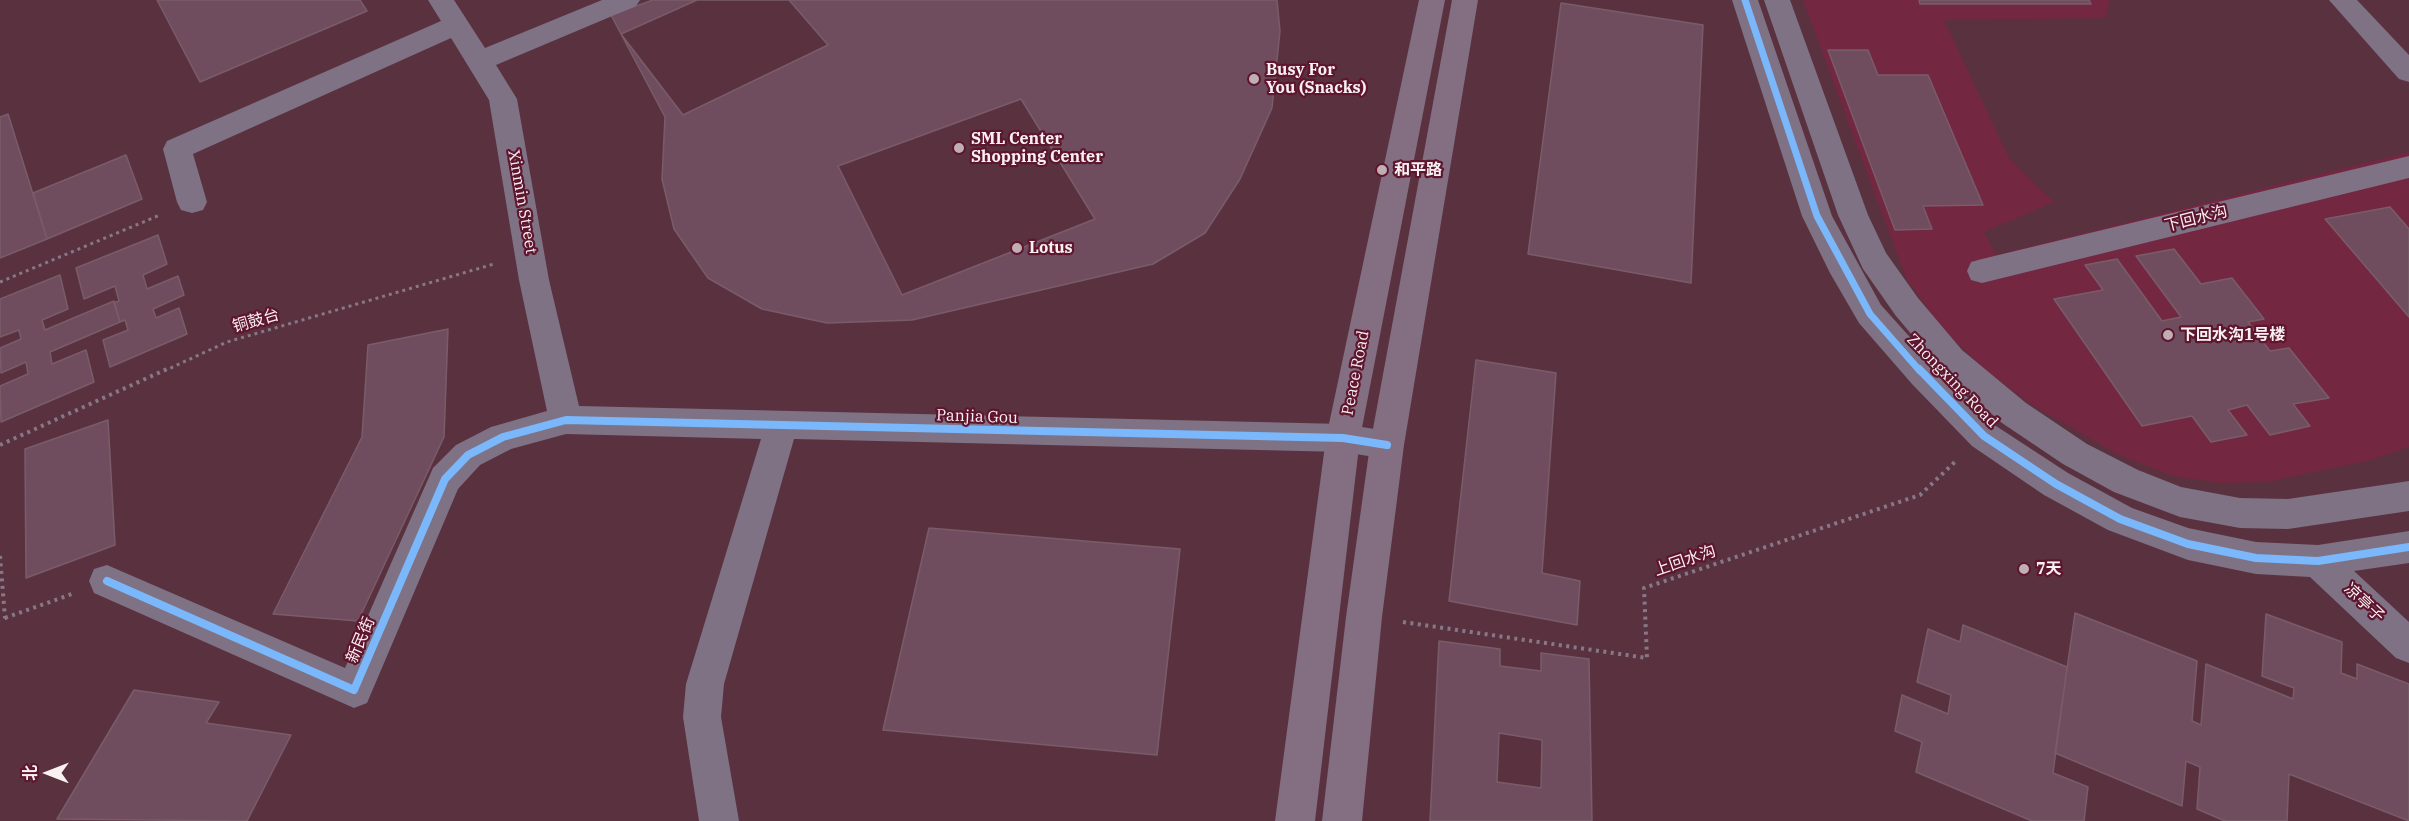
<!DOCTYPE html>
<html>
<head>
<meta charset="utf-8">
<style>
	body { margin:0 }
	#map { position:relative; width:2409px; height:821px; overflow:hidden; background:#5a323f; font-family:"IBM Plex Serif","Noto Sans SC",serif }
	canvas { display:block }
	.north { position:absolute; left:18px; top:743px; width:60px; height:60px; -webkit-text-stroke:4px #5e152e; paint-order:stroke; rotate:270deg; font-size:16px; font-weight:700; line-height:24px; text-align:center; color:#f9f0f2 }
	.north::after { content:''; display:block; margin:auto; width:21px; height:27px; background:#f9f0f2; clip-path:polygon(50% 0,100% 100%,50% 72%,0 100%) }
</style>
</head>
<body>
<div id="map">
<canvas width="2409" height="821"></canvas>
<div class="north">北</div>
</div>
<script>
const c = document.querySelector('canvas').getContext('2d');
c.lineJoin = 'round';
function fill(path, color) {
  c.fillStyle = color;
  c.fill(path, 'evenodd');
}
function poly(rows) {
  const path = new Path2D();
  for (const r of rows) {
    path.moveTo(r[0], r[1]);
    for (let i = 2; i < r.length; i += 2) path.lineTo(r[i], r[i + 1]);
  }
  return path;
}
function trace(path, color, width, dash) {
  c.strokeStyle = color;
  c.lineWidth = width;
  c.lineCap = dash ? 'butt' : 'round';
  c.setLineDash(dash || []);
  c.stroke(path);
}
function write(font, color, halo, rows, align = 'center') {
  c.font = font + ' "IBM Plex Serif","Noto Sans SC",serif';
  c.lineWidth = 4.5;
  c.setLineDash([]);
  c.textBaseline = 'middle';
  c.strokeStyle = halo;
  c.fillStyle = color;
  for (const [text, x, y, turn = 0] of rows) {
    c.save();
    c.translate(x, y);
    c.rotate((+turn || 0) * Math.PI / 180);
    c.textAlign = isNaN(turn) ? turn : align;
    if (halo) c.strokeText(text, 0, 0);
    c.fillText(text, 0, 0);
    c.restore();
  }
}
fill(poly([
	[1803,0,2110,0,2105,18,1944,20,2009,158,2054,202,1984,232,1996,255,2409,152,2409,447,2371,460,2267,482,2220,483,2172,476,2117,454,2029,403,1988,372,1944,331,1907,280]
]), '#742740');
const building = poly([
	[157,0,360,0,367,11,200,82,157,0],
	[653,0,1277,0,1280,31,1272,108,1240,179,1205,233,1153,264,912,320,827,323,762,309,708,278,674,229,662,179,665,117,611,15,653,0],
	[697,0,789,0,828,45,683,115,621,34,697,0],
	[1919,0,2089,0,2091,4,1920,4,1919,0],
	[1561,3,1703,25,1691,283,1528,254,1561,3],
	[1828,50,1868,50,1878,75,1928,75,1983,205,1923,206,1932,229,1895,230,1828,50],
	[1021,99,1095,219,902,295,838,166,1021,99],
	[8,114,47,239,0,258,0,117,8,114],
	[126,155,142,199,47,239,33,193,126,155],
	[2390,207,2409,229,2409,317,2325,219,2390,207],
	[158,235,167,264,143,275,147,289,178,276,184,295,153,309,156,318,179,308,187,334,110,367,103,340,128,330,125,320,120,322,114,303,119,301,115,286,84,299,76,268,158,235],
	[2174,249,2201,284,2232,278,2264,319,2248,322,2270,351,2289,348,2329,398,2293,404,2310,426,2270,435,2247,405,2228,410,2247,435,2211,442,2192,416,2142,426,2054,299,2103,290,2085,265,2117,259,2162,321,2181,317,2136,256,2174,249],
	[60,275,68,309,42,320,45,330,114,301,120,322,50,352,52,364,86,350,94,382,1,422,0,386,28,374,26,362,1,373,0,348,21,339,19,330,0,337,0,299,60,275],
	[448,329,444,437,358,621,273,614,362,437,368,345,448,329],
	[1476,360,1556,373,1542,573,1580,581,1577,625,1449,601,1476,360],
	[108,420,115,545,26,578,25,449,108,420],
	[929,528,1180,549,1157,755,883,730,929,528],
	[2075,613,2197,661,2192,721,2201,725,2206,664,2293,699,2294,688,2262,676,2266,614,2342,642,2341,673,2357,679,2357,664,2409,684,2409,821,2289,774,2287,821,2225,821,2197,809,2200,767,2186,761,2182,806,2055,753,2075,613],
	[1963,625,2067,667,2053,773,2088,787,2084,821,2032,821,1916,772,1922,742,1895,731,1902,695,1948,714,1951,695,1917,682,1928,629,1960,642,1963,625],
	[1439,641,1500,649,1500,666,1541,671,1541,653,1589,659,1592,821,1430,821,1439,641],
	[1499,733,1542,740,1541,788,1497,782,1499,733],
	[134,690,219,702,206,723,291,735,247,821,57,819,134,690]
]);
fill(building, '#6f4d5e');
trace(building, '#7a5c69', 1.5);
trace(poly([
	[0,282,160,215],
	[164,371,227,342,494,264]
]), '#877886', 3, [3, 4]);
trace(poly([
	[0,445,167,369],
	[0,556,5,618,0,620],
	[5,618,72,594],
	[1403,622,1647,658,1644,588,1920,495,1957,460]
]), '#877886', 4, [3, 4.5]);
fill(poly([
	[428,0,454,0,485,48,602,0,640,0,636,6,496,65,517,99,549,280,579,406,1343,424,1387,431,1399,435,1404,445,1399,455,1387,459,1343,452,794,439,724,684,721,717,739,821,699,821,683,717,686,684,761,439,566,434,511,449,480,465,458,489,367,703,354,708,94,593,89,581,94,569,107,565,345,668,433,468,456,445,491,427,547,411,519,280,489,100,451,38,193,154,207,202,203,210,192,213,181,210,177,202,163,149,167,141,441,21,428,0],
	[1732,0,1758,0,1832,216,1881,305,1934,364,1996,426,2068,473,2132,508,2188,528,2256,542,2318,545,2409,531,2409,563,2354,571,2409,622,2409,663,2396,658,2310,577,2256,574,2188,560,2108,530,2044,495,1972,446,1912,384,1859,323,1830,273,1802,216,1732,0],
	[1764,0,1790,0,1868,215,1886,253,1918,298,1962,350,2026,403,2087,444,2138,470,2181,487,2240,498,2288,499,2409,481,2409,511,2288,529,2240,528,2180,517,2114,492,2063,464,2002,423,1940,368,1896,316,1863,269,1838,215,1764,0],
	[2329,0,2357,0,2409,55,2409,82,2399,79,2329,0],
	[2409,156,2409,178,1982,283,1971,280,1967,271,1971,262,1982,259,2409,156]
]), '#7f7285');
fill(poly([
	[1419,0,1445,0,1360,438,1315,821,1275,821,1326,438,1419,0],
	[1452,0,1478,0,1404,445,1382,617,1362,821,1322,821,1346,617,1370,445,1452,0]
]), '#846e82');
trace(poly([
	[1745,0,1817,216,1870,314,1920,371]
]), '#7ab7fb', 7);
trace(poly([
	[1919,369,1984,436,2056,484,2120,519,2188,544,2256,558,2318,561,2409,547],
	[107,581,354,690,445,479,468,455,503,437,566,420,1343,438,1387,445]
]), '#7ab7fb', 8);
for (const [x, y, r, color] of [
	[1254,79,6,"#c1aeb3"],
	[959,148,6,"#c1aeb3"],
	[1382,170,6,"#c1aeb3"],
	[1017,248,6,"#c1aeb3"],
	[2168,335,6,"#c1aeb3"],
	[2024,569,6,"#c1aeb3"]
]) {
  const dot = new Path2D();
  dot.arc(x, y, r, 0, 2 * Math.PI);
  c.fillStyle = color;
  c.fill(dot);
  trace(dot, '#5e152e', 2);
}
write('bold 16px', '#f9f0f2', '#5e152e', [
	["Busy For",1266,70],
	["You (Snacks)",1266,88],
	["SML Center",971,139],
	["Shopping Center",971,157],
	["和平路",1394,170],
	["Lotus",1029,248],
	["下回水沟1号楼",2180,335],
	["7天",2036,569]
], 'left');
write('16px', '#f9f0f2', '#5e152e', [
	["Xinmin Street",522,202,80],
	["下回水沟",2196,219,-14],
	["铜鼓台",256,321,-16],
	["Peace Road",1356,373,-79],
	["Zhongxing Road",1952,381,46],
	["Panjia Gou",977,417,2],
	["上回水沟",1685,561,-19],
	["凉亭子",2364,603,43],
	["新民街",361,640,-67]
]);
</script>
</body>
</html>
